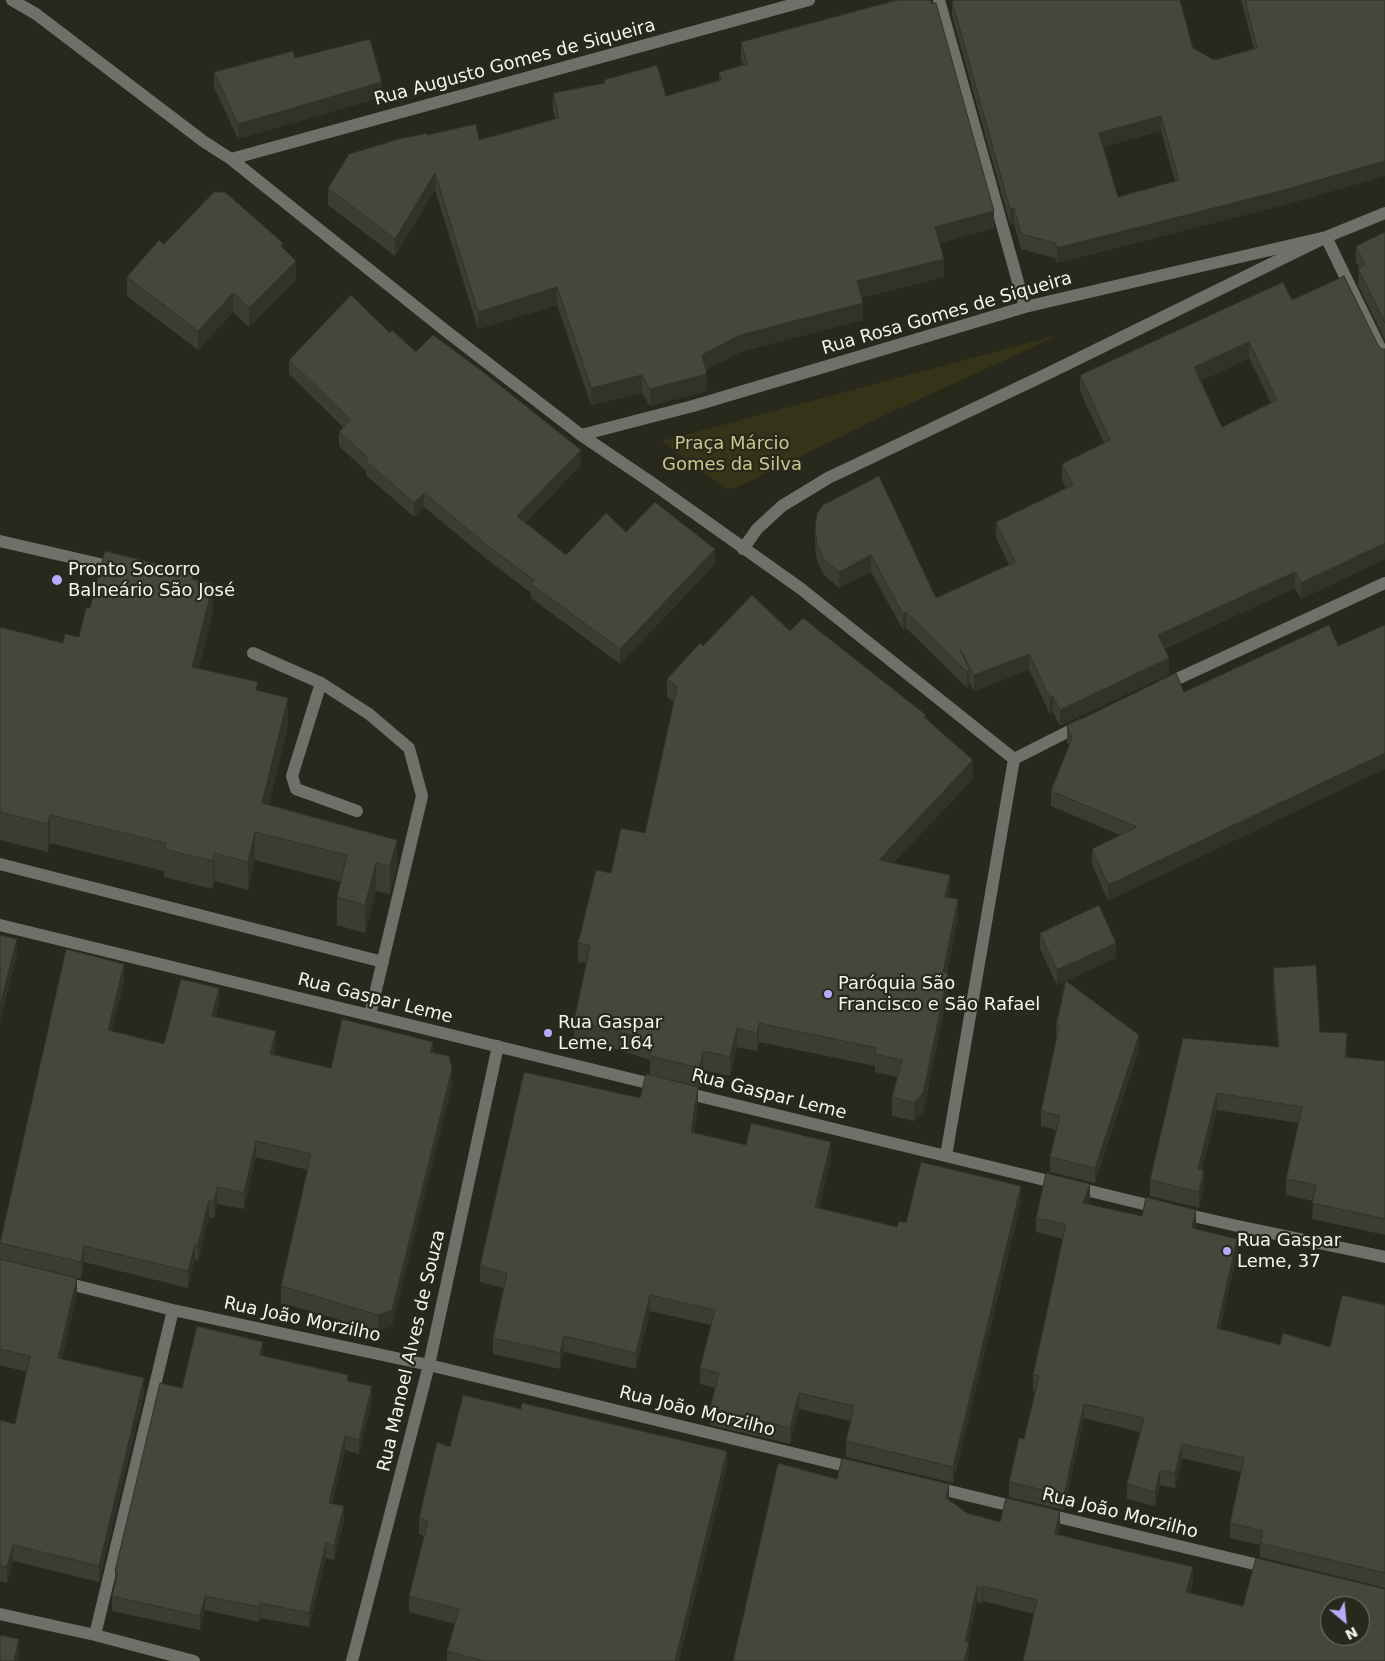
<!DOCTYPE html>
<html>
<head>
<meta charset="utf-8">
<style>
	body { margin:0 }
	#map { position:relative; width:1385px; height:1661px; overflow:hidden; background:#28281c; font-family:"DejaVu Sans",sans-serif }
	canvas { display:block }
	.north { position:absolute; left:1320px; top:1596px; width:50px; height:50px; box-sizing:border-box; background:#28281c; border:1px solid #7a7a70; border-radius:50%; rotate:152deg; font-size:14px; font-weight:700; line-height:20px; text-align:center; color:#f4f4ed }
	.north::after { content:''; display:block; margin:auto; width:18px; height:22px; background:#b4acf9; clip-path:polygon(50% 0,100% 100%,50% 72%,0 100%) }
</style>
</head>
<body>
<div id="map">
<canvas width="1385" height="1661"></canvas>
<div class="north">N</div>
</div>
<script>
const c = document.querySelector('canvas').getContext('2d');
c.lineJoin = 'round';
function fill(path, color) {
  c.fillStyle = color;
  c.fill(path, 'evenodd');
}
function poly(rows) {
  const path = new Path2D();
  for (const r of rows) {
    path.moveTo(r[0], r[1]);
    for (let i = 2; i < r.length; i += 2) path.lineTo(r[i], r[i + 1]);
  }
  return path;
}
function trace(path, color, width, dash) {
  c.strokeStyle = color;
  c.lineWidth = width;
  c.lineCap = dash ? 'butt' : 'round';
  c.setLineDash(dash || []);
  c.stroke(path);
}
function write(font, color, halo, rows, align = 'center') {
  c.font = font + ' "DejaVu Sans",sans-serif';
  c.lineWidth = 4.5;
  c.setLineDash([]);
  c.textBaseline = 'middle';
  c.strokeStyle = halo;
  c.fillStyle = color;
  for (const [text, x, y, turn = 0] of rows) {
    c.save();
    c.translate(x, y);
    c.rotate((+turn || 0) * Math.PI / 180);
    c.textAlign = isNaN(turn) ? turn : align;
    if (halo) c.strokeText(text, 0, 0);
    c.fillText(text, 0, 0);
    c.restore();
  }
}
fill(poly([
	[1054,336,1055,337,885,415,740,486,731,489,724,488,662,441]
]), '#343418');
trace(poly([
	[12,0,36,14,203,141,231,159,446,331,581,435,652,483,800,588,1014,759],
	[939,0,1025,307],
	[231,159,809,0],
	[581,435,693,406,1025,307,1326,237,1385,358],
	[0,541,117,568],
	[743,549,757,529,782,506,828,478,1049,373,1326,237,1385,213],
	[253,653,321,683,369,714,409,748,422,796,370,1015],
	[321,683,292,776,296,789,357,811],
	[1164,685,1385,583],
	[1014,759,1081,725],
	[0,864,383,962],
	[0,925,660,1086],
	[682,1092,1160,1208],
	[946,1156,1014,759],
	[1180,1213,1233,1225,1385,1257],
	[62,1282,173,1310,429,1365,858,1469],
	[933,1487,1020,1508],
	[1045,1514,1271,1568],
	[0,1614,95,1635,194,1661],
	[95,1635,173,1310],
	[352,1661,429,1365,498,1046]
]), '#70706a', 12);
fill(poly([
	[1241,0,1385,0,1385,176,1284,205,1057,263,1055,258,1021,249,1014,223,1010,224,952,16,952,1,1193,48,1214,60,1254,49],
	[1161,131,1175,181,1118,197,1103,147],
	[741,42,994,228,940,243,944,277,861,298,863,320,740,352,706,370,707,391,650,406,642,393,591,405,557,305,478,329,435,190,395,256,328,205,328,188,427,135,479,140,555,119,553,110,553,93,604,83,604,80,666,96,719,81,719,72,743,65,741,60],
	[295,58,382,97,238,139,214,87,214,72],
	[1385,232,1385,340,1358,285,1359,268,1356,262,1356,246],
	[164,244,283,248,296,280,249,327,233,312,198,350,127,296,127,277],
	[1292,300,1378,345,1381,349,1385,349,1385,559,1301,599,1295,588,1164,649,1169,674,1060,726,1053,712,1050,714,1029,670,974,691,969,682,969,686,967,688,906,628,903,630,871,572,839,588,824,575,817,561,815,546,815,529,817,513,936,598,1009,565,996,538,996,522,1066,488,1062,480,1062,464,1104,443,1080,391,1080,375],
	[1249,358,1271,403,1222,427,1201,381],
	[390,333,416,352,581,465,525,523,566,555,626,532,715,564,620,664,531,598,531,593,488,560,424,507,414,517,366,475,366,471,339,446,339,432,343,427,289,374,289,360],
	[193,579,213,612,199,668,258,691,288,726,269,805,397,868,390,894,376,891,365,933,337,925,337,897,341,882,255,860,248,890,214,881,213,889,164,877,164,871,50,843,48,852,0,840,0,627,63,643,79,637,90,608],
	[1329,625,1108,901,1092,864,1092,849,1120,835,1051,806,1051,791,1069,746,1067,741,1067,726,1184,692],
	[790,631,926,718,973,779,893,863,950,894,949,897,958,918,947,973,948,992,927,1094,923,1112,914,1121,892,1116,892,1097,897,1077,875,1072,875,1066,759,1042,757,1051,737,1047,730,1076,703,1070,700,1087,650,1075,650,1060,622,1051,574,1039,574,1021,586,963,578,962,578,943,611,873,645,833,674,703,667,697,667,679,703,646],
	[1040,933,1116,958,1066,981,1139,1049,1095,1183,1050,1172,1050,1157,1056,1130,1041,1126,1041,1111,1056,1041,1056,1026,1065,981,1057,985,1040,949],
	[1273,968,1320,1032,1347,1049,1347,1057,1385,1061,1385,1235,1312,1219,1313,1201,1286,1195,1286,1179,1298,1123,1217,1110,1202,1169,1204,1186,1199,1208,1150,1196,1150,1180,1183,1038,1278,1047,1273,985],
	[124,981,112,1031,164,1044,219,1005,216,1017,276,1047,274,1055,331,1068,433,1052,452,1085,392,1326,378,1331,281,1303,281,1286,308,1170,256,1157,244,1209,217,1204,214,1218,209,1217,198,1261,195,1260,188,1288,84,1262,81,1279,51,1271,77,1294,62,1359,144,1394,99,1582,13,1561,7,1583,0,1581,0,1420,15,1424,27,1372,0,1365,0,1242],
	[640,1098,698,1103,694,1133,746,1145,831,1158,819,1208,897,1227,906,1223,1021,1202,953,1483,846,1457,846,1441,851,1421,799,1409,790,1444,710,1425,710,1408,715,1388,700,1384,700,1368,711,1325,650,1311,636,1369,564,1352,560,1369,493,1354,493,1338,504,1288,480,1282,480,1266],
	[1090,1198,1088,1204,1142,1216,1196,1224,1195,1229,1237,1254,1220,1329,1280,1345,1330,1347,1385,1305,1385,1588,1260,1557,1260,1545,1230,1538,1230,1523,1241,1472,1182,1458,1175,1488,1160,1485,1155,1506,1127,1499,1127,1484,1140,1432,1084,1418,1064,1510,1009,1497,1009,1482,1024,1439,1035,1390,1033,1390,1033,1375,1063,1239,1036,1232,1036,1218],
	[263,1356,348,1381,372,1401,359,1454,345,1450,332,1504,344,1521,334,1560,326,1558,309,1627,260,1618,259,1622,205,1610,200,1630,112,1611,112,1596,115,1584,115,1571,182,1388],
	[450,1447,727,1467,679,1661,447,1661,447,1651,455,1624,409,1612,409,1596,424,1536,419,1534,419,1518],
	[837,1479,949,1499,949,1501,967,1513,1000,1522,1060,1526,1058,1535,1193,1582,1190,1593,1385,1661,1034,1614,983,1601,982,1603,977,1602,968,1642,969,1658]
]), '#3c3d32');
fill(poly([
	[382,82,382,97,238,139,238,124],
	[1161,116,1161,131,1099,148,1099,133],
	[1385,161,1385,176,1284,205,1057,263,1057,248],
	[435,173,435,190,395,256,395,239],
	[1014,208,1014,223,1010,224,1010,209],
	[994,211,994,228,935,245,935,227],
	[944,259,944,277,857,299,857,281],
	[296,261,296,280,249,327,249,308],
	[557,287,557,305,478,329,478,312],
	[233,293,233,312,198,350,198,331],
	[863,303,863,320,740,352,702,372,702,355,740,335],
	[1249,342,1249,358,1194,384,1194,367],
	[707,374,707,391,650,406,650,389],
	[642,375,642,393,591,405,591,388],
	[581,450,581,465,517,531,517,516],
	[424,493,424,507,414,517,414,503],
	[1385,543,1385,559,1301,599,1301,583],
	[715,549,715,564,620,664,620,649],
	[871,555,871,572,839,588,839,572],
	[1295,572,1295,588,1158,651,1158,635],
	[213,584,213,612,192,695,192,667],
	[906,612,906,628,903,630,903,614],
	[1029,654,1029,670,974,691,974,675],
	[1169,658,1169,674,1060,726,1060,710],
	[969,669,969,686,967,688,967,672],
	[1053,696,1053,712,1050,714,1050,698],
	[288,698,288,726,262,831,262,803],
	[1385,753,1385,769,1108,901,1108,885],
	[973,760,973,779,879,878,879,860],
	[50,815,50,843,48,852,48,824],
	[255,832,255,860,248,890,248,862],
	[397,840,397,868,390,894,390,866],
	[214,853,214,881,213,889,213,861],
	[376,863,376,891,365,933,365,905],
	[950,875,950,894,945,915,945,897],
	[958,899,958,918,943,991,943,972],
	[17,939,17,955,0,1023,0,1006],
	[1116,943,1116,958,1057,985,1057,970],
	[124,964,124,981,108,1047,108,1030],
	[948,973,948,992,923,1112,914,1121,914,1103],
	[219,988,219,1005,212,1032,212,1016],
	[759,1023,759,1042,757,1051,757,1033],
	[737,1028,737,1047,730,1076,730,1057],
	[276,1031,276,1047,270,1070,270,1054],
	[1347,1033,1347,1049,1345,1073,1345,1057],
	[1139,1035,1139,1049,1095,1183,1095,1168],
	[433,1042,433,1058,430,1052],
	[703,1051,703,1070,700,1087,700,1068],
	[452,1069,452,1085,392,1326,378,1331,378,1315],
	[698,1087,698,1103,691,1148,691,1132],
	[1217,1093,1217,1110,1198,1185,1198,1169],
	[256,1141,256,1157,244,1209,244,1193],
	[831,1142,831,1158,815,1223,815,1207],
	[1204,1170,1204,1186,1199,1208,1199,1192],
	[1090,1184,1090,1198,1083,1217,1083,1203],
	[1021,1186,1021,1202,953,1483,953,1467],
	[217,1187,217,1204,214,1218,214,1202],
	[209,1200,209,1217,198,1261,198,1244],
	[1196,1210,1196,1224,1192,1243,1192,1228],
	[1237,1239,1237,1254,1217,1343,1217,1328],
	[195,1244,195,1260,188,1288,188,1271],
	[84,1246,84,1262,81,1279,81,1262],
	[77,1278,77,1294,58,1374,58,1358],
	[650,1295,650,1311,636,1369,636,1353],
	[564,1336,564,1352,560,1369,560,1353],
	[263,1342,263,1357,260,1355],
	[144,1378,144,1394,99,1582,99,1566],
	[372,1386,372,1401,359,1454,359,1440],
	[799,1393,799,1409,790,1444,790,1428],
	[1084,1404,1084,1418,1064,1510,1064,1495],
	[345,1436,345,1450,329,1517,329,1503],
	[1182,1444,1182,1458,1175,1488,1175,1473],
	[727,1451,727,1467,679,1661,675,1661],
	[1160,1470,1160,1485,1155,1506,1155,1492],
	[949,1484,949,1499,946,1514,946,1498],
	[344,1506,344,1521,334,1560,334,1545],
	[1060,1511,1060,1526,1055,1549,1055,1534],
	[326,1543,326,1558,309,1627,309,1613],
	[13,1545,13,1561,7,1583,7,1567],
	[1193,1567,1193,1582,1186,1607,1186,1592],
	[983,1586,983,1601,982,1603,982,1588],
	[977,1587,977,1602,965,1657,965,1642],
	[205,1596,205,1610,200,1630,200,1616],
	[260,1603,260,1618,259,1622,259,1607],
	[19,1639,19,1656,18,1661,14,1661],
	[969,1643,969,1658,968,1661,964,1661]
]), '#313229');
const building = poly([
	[897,0,930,0,932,4,936,3,994,211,935,227,944,259,857,281,863,303,740,335,702,355,707,374,650,389,642,375,591,388,557,287,478,312,435,173,395,239,328,188,349,154,399,139,427,133,427,135,476,124,479,140,559,118,553,93,605,83,604,80,657,65,666,96,721,80,719,72,747,64,741,42,897,0],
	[954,0,1180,0,1193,48,1214,60,1257,48,1245,0,1385,0,1385,161,1284,190,1057,248,1055,243,1021,234,1014,208,1010,209,952,1,954,0],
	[1161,116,1179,180,1118,197,1099,133,1161,116],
	[370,39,382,82,238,124,214,72,293,51,295,58,370,39],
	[214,192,225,192,283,243,281,246,296,261,249,308,233,293,198,331,127,277,159,240,164,244,214,192],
	[1385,232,1385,323,1358,269,1365,265,1356,246,1385,232],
	[1344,276,1378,345,1381,349,1385,349,1385,543,1301,583,1295,572,1158,635,1169,658,1060,710,1053,696,1050,698,1029,654,974,675,960,649,969,669,967,672,906,612,903,614,871,555,839,572,824,559,817,545,815,529,817,513,823,505,879,476,936,598,1015,562,996,522,1073,485,1062,464,1110,440,1080,375,1283,282,1292,300,1344,276],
	[1249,342,1277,400,1222,427,1194,367,1249,342],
	[351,295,390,333,392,330,416,352,433,335,482,371,581,450,517,516,566,555,606,513,626,532,655,502,715,549,620,649,531,584,534,580,488,546,424,493,414,503,366,461,368,458,339,432,350,419,289,360,351,295],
	[105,551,193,573,192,579,213,584,192,667,258,682,256,690,288,698,262,803,397,840,390,866,376,863,365,905,337,897,347,855,255,832,248,862,214,853,213,861,164,849,166,843,50,815,48,824,0,812,0,627,63,643,65,634,79,637,86,608,90,608,105,551],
	[752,595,790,631,803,618,926,715,924,717,973,760,879,860,950,875,945,897,958,899,943,972,948,973,927,1075,923,1093,914,1103,892,1097,902,1060,875,1054,876,1048,759,1023,757,1033,737,1028,730,1057,703,1051,700,1068,650,1056,653,1043,622,1032,574,1021,590,946,578,943,596,870,611,873,621,828,645,833,677,687,667,679,700,643,703,646,752,595],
	[1329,625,1338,646,1385,625,1385,753,1108,885,1092,849,1137,827,1051,791,1072,738,1067,726,1176,673,1184,692,1329,625],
	[1099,905,1116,943,1057,970,1040,933,1099,905],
	[0,935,17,939,0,1006,0,935],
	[66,949,124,964,108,1030,164,1044,181,979,219,988,212,1016,276,1031,270,1054,331,1068,342,1019,433,1042,430,1052,449,1056,452,1069,392,1310,378,1315,281,1286,311,1154,256,1141,244,1193,217,1187,214,1202,209,1200,198,1244,195,1244,188,1271,84,1246,81,1262,0,1243,66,949],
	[1316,965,1320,1032,1347,1033,1345,1057,1385,1061,1385,1219,1312,1203,1316,1185,1286,1179,1302,1107,1217,1093,1198,1169,1204,1170,1199,1192,1150,1180,1183,1038,1279,1047,1273,968,1316,965],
	[1066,981,1139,1035,1095,1168,1050,1157,1060,1116,1041,1111,1059,1027,1056,1026,1066,981],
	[524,1072,640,1098,646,1074,698,1087,691,1132,746,1145,751,1123,831,1142,815,1207,897,1227,899,1221,906,1223,921,1162,1021,1186,953,1467,846,1441,854,1406,799,1393,790,1428,710,1408,719,1373,700,1368,715,1310,650,1295,636,1353,564,1336,560,1353,493,1338,507,1273,480,1266,524,1072],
	[1046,1173,1090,1184,1083,1203,1142,1216,1146,1197,1196,1210,1192,1228,1237,1239,1217,1328,1280,1345,1283,1333,1330,1347,1342,1295,1385,1305,1385,1573,1260,1543,1263,1531,1230,1523,1244,1458,1182,1444,1175,1473,1160,1470,1155,1492,1127,1484,1144,1418,1084,1404,1064,1495,1009,1482,1019,1438,1024,1439,1039,1376,1033,1375,1066,1224,1036,1218,1046,1173],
	[0,1259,77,1278,58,1358,144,1378,99,1566,13,1545,7,1567,0,1565,0,1420,15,1424,30,1356,0,1349,0,1259],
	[197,1326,263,1342,260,1355,348,1375,347,1381,372,1386,359,1440,345,1436,329,1503,344,1506,334,1545,326,1543,309,1613,260,1603,259,1607,205,1596,200,1616,112,1596,118,1572,115,1571,160,1383,182,1388,197,1326],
	[463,1395,521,1409,522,1403,727,1451,675,1661,484,1661,447,1651,459,1609,409,1596,428,1521,419,1518,437,1442,450,1447,463,1395],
	[842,1458,949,1484,946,1498,967,1513,1000,1522,1006,1498,1060,1511,1055,1534,1193,1567,1186,1592,1243,1606,1256,1558,1385,1589,1385,1661,1023,1661,1037,1600,983,1586,982,1588,977,1587,965,1642,969,1643,964,1661,733,1661,778,1463,837,1479,842,1458],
	[1330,1606,1360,1606,1360,1636,1330,1636,1330,1606],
	[0,1635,19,1639,14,1661,0,1661,0,1635]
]);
fill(building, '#46473a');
trace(building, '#313229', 1);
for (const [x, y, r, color] of [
	[57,580,6,"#b4acf9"],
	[828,994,5,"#b4acf9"],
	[548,1033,5,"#b4acf9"],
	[1227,1251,5,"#b4acf9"]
]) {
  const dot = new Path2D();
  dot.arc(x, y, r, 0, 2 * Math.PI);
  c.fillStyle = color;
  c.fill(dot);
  trace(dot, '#28281c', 2);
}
write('18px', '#f4f4ed', '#28281c', [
	["Rua Augusto Gomes de Siqueira",515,63,-15],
	["Rua Rosa Gomes de Siqueira",947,314,-16],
	["Rua Gaspar Leme",375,999,14],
	["Rua Gaspar Leme",769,1095,14],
	["Rua João Morzilho",302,1320,12],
	["Rua Manoel Alves de Souza",412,1351,-77],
	["Rua João Morzilho",697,1412,14],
	["Rua João Morzilho",1120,1514,14]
]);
write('18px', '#c7c88b', '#28281c', [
	["Praça Márcio",732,444],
	["Gomes da Silva",732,465]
]);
write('18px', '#f4f4ed', '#28281c', [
	["Pronto Socorro",68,570],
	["Balneário São José",68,591],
	["Paróquia São",838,984],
	["Francisco e São Rafael",838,1005],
	["Rua Gaspar",558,1023],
	["Leme, 164",558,1044],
	["Rua Gaspar",1237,1241],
	["Leme, 37",1237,1262]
], 'left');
</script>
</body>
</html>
